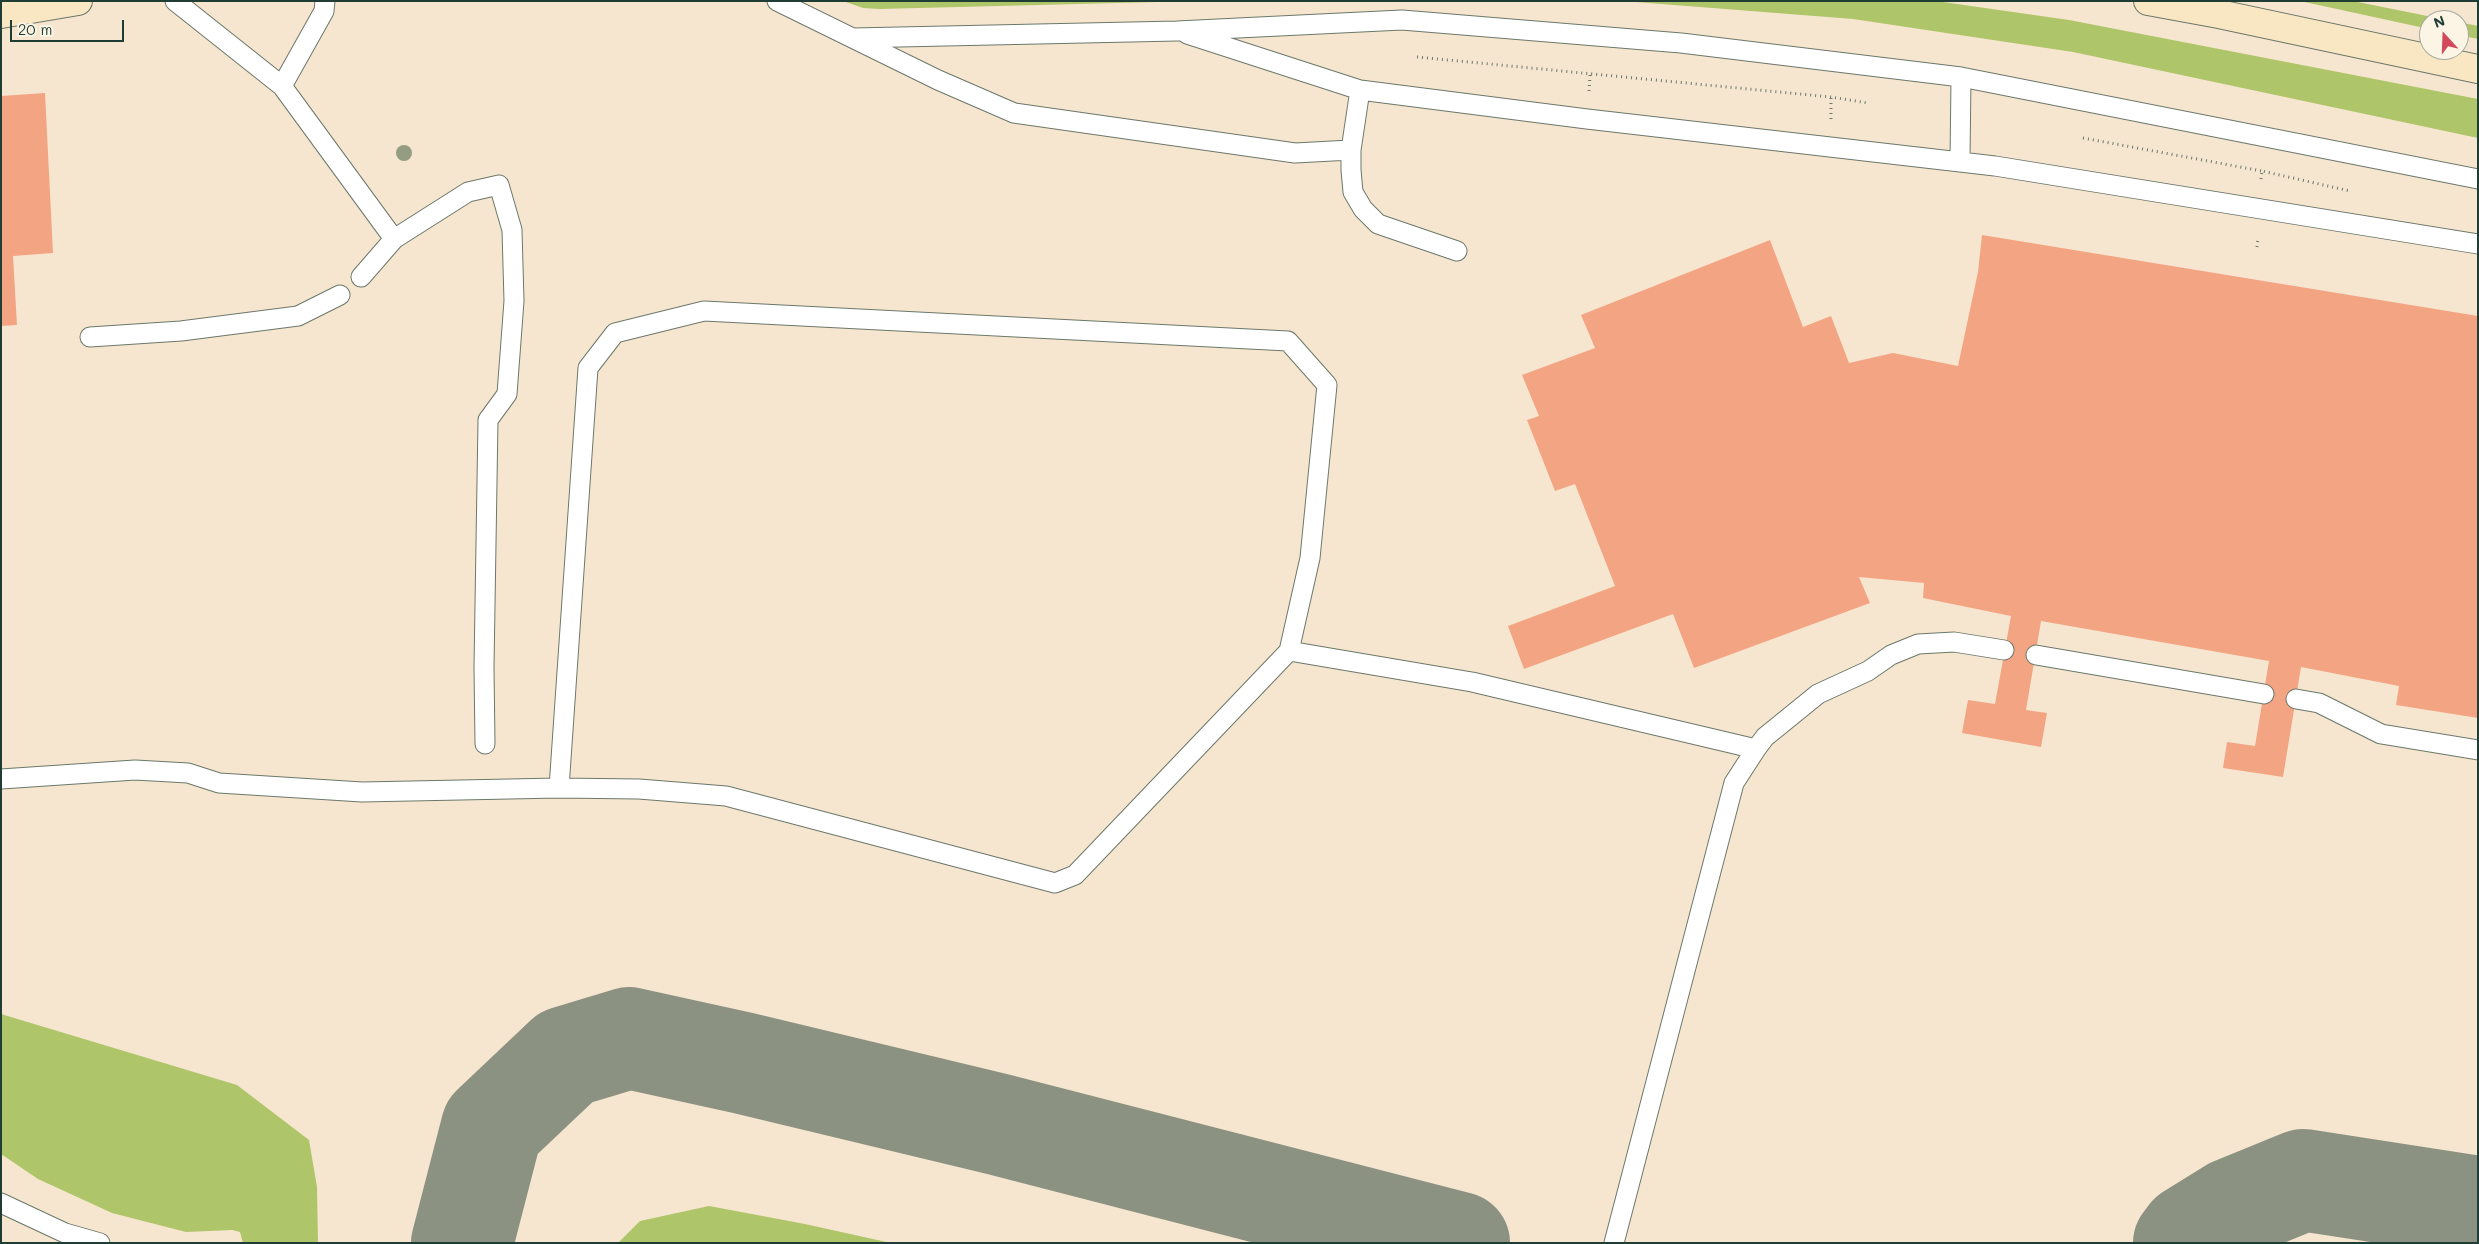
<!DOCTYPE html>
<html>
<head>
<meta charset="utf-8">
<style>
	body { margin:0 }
	#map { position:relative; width:2479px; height:1244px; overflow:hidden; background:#f7e6cf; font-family:Mali,sans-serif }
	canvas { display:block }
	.frame { position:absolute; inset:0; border:2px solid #1f3d34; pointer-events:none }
	.north { position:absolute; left:2419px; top:10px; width:50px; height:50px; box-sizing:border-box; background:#fcf5e5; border:1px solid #a4ab9e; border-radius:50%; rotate:340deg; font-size:14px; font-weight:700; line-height:20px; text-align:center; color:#1f3d34 }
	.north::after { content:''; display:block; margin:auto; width:18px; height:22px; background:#d1495b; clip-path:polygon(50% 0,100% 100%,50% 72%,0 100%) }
	.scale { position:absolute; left:10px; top:20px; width:114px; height:22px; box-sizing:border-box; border:2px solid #1f3d34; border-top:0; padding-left:6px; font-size:15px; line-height:18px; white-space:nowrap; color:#1f3d34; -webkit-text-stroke:4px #fcf5e5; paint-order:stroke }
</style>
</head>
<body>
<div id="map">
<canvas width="2479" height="1244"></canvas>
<div class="frame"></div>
<div class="north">N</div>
<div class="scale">20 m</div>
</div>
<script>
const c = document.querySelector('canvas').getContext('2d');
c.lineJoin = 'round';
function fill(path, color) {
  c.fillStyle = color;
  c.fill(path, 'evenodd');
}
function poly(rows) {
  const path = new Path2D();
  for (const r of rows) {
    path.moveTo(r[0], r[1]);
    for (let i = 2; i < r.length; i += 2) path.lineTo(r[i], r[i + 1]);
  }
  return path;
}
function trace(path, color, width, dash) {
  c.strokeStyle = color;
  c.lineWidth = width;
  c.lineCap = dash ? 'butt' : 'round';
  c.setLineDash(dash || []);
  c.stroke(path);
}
fill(poly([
	[843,1,1197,1,879,9,863,8],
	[1623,1,1936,1,2069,20,2478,99,2478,138,2073,52,1853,19],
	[2300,1,2353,1,2447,20,2429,20,2429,29],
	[2459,22,2478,26,2478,39,2459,35],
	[1,1014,237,1085,309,1140,317,1187,318,1243,243,1243,240,1232,232,1230,186,1232,112,1213,38,1179,1,1154],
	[709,1206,805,1224,891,1243,618,1243,640,1221]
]), '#afc569');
trace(poly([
	[462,1243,492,1127,566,1057,629,1038,743,1063,997,1124,1459,1243],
	[2184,1243,2190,1235,2232,1209,2303,1180,2478,1207]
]), '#8b9282', 102);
fill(poly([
	[45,93,53,253,13,256,17,325,1,326,1,96],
	[1982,235,2478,316,2478,718,2396,705,2399,686,2301,667,2283,777,2223,768,2227,742,2255,746,2269,661,2041,621,2026,710,2047,713,2041,747,1962,733,1968,700,1995,704,2011,616,1923,598,1924,583,1859,577,1870,603,1694,668,1673,614,1524,669,1508,626,1615,586,1575,484,1555,491,1527,420,1539,416,1522,375,1595,348,1581,315,1770,240,1803,327,1831,316,1849,363,1893,353,1958,366,1978,272]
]), '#f3a483');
const lane = poly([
	[175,1,282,86,324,11,325,1],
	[777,1,938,80,1014,113,1295,153,1351,150],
	[1187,34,1360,90,1587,119,1995,166,2478,244],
	[853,38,1177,31,1402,20,1681,43,1961,77,2478,179],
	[282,86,394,239,468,192,499,185,512,230,514,301,507,394,488,420,484,667,485,744],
	[1360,90,1351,150,1351,170,1353,192,1363,209,1378,224,1457,251],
	[1960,161,1961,77],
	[361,277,394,239],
	[90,337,181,331,298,316,340,295],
	[1289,651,1472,682,1756,749],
	[2036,655,2264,694],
	[2296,699,2319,703,2381,734,2478,750],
	[1,779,135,770,188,773,219,783,362,792,559,788,639,789,726,796,1055,883,1075,875,1289,651,1310,558,1327,385,1288,341,704,311,615,333,588,368,559,788],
	[1,1203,65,1233,100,1243],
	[1614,1243,1734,783,1756,749,1765,737,1818,694,1868,671,1891,655,1918,644,1954,642,2004,650]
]);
const secondary = poly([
	[2148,1,2219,14,2478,69],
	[1,14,78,1]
]);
trace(lane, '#6b786a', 21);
trace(secondary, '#6b786a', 30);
trace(poly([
	[1417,57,1831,97,1868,103],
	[1589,91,1590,75],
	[1831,119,1831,97],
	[2083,138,2262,171],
	[2261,179,2262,171,2350,191],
	[2257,247,2258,238]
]), '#6b786a', 3, [1, 4]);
trace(lane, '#fff', 19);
trace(secondary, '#f9e7c3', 28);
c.fillStyle = '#949c81';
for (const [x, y] of [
	[404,153]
]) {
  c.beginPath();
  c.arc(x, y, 8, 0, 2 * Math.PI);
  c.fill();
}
</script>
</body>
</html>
